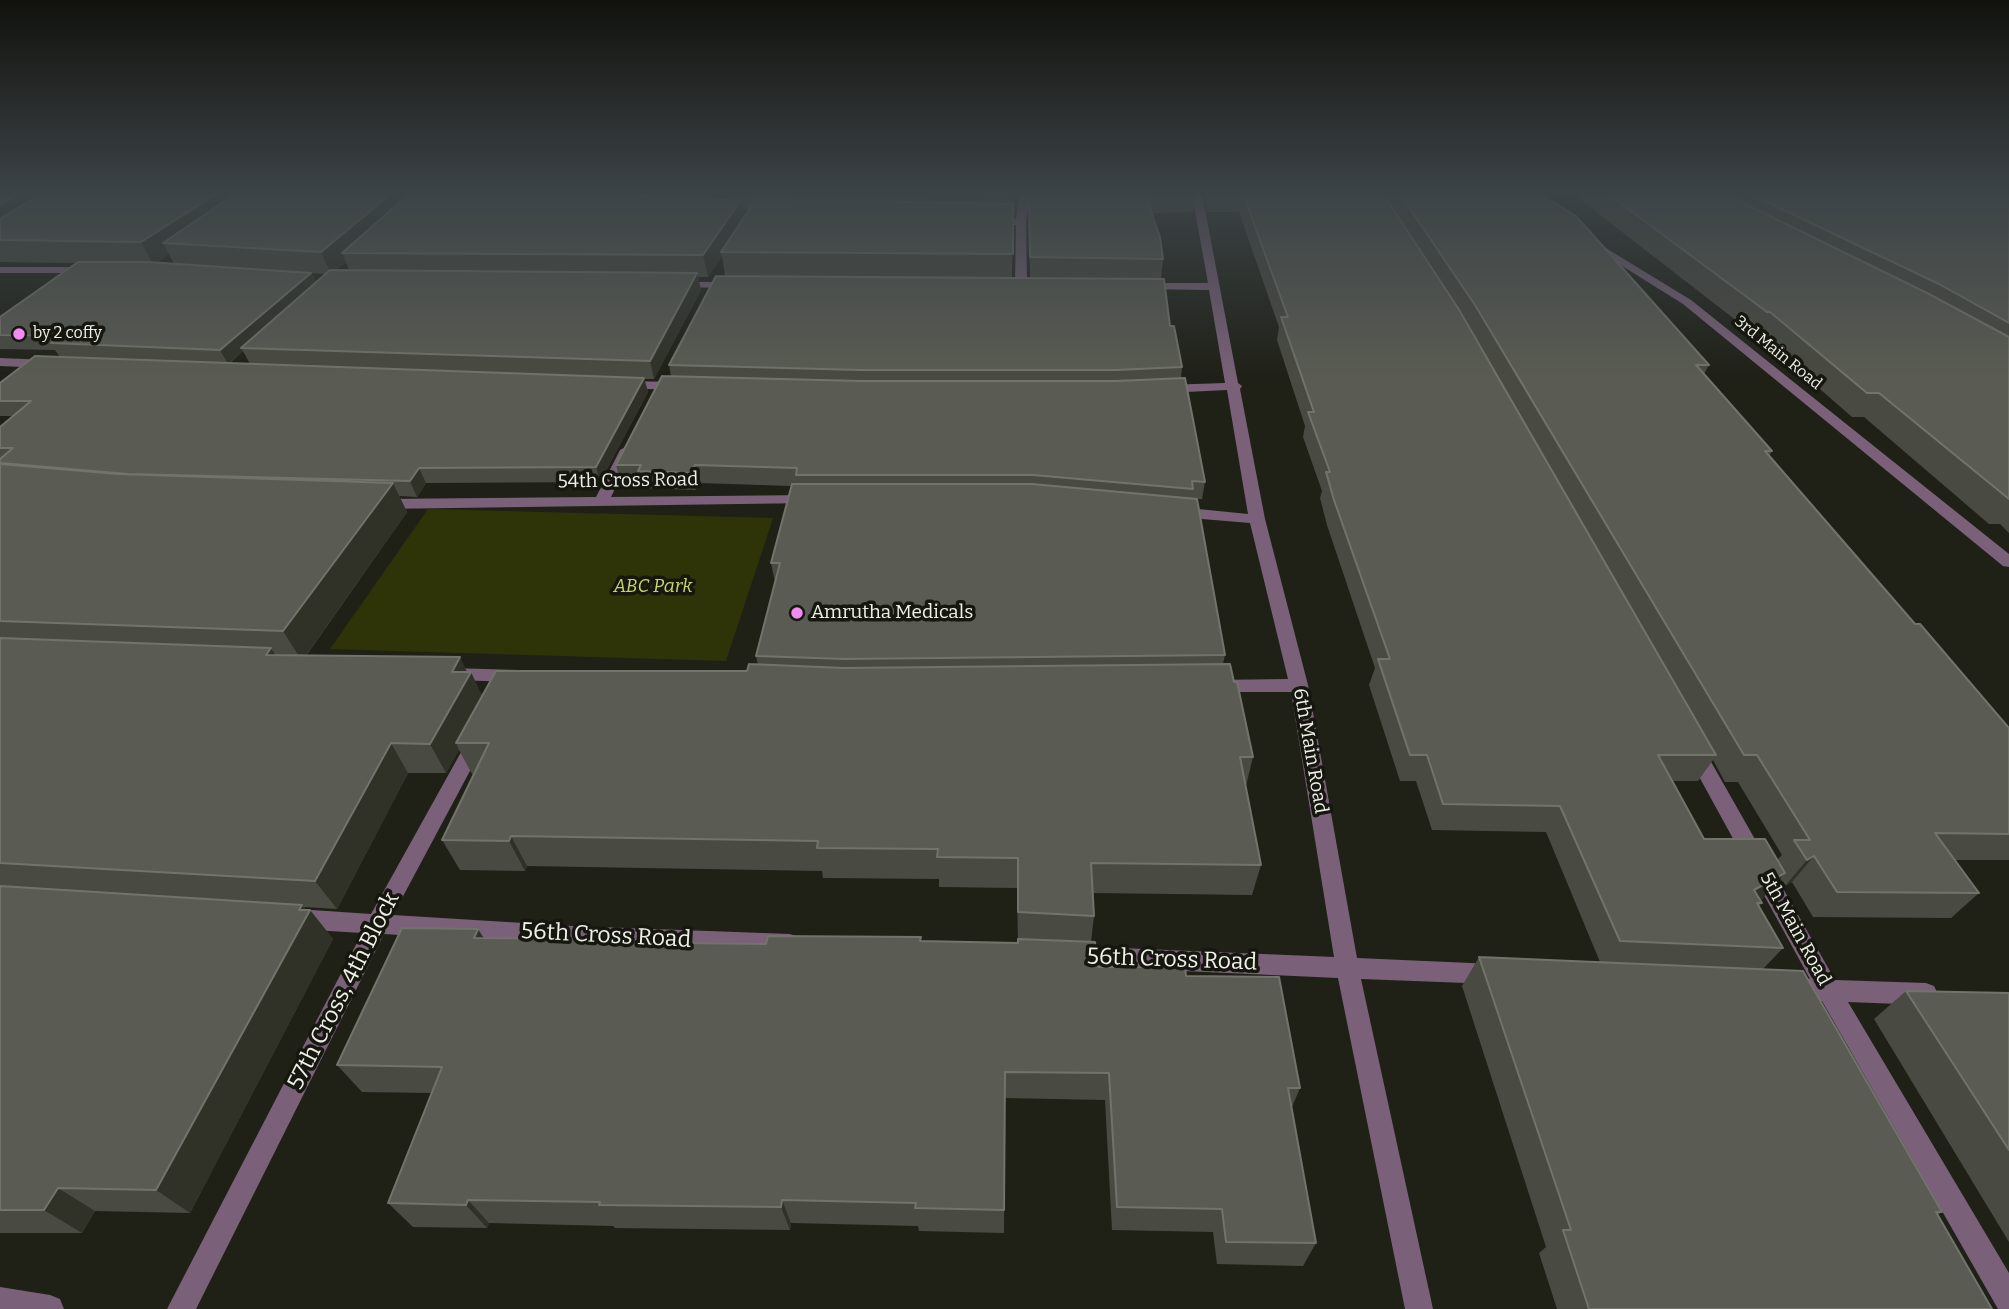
<!DOCTYPE html>
<html>
<head>
<meta charset="utf-8">
<style>
	body { margin:0 }
	canvas { display:block; background:#1f2117 }
</style>
</head>
<body>
<canvas width="2009" height="1309"></canvas>
<script>
const c = document.querySelector('canvas').getContext('2d');
c.lineJoin = 'round';
function fill(path, color) {
  c.fillStyle = color;
  c.fill(path, 'evenodd');
}
function poly(rows) {
  const path = new Path2D();
  for (const r of rows) {
    path.moveTo(r[0], r[1]);
    for (let i = 2; i < r.length; i += 2) path.lineTo(r[i], r[i + 1]);
  }
  return path;
}
function trace(path, color, width, dash) {
  c.strokeStyle = color;
  c.lineWidth = width;
  c.lineCap = dash ? 'butt' : 'round';
  c.setLineDash(dash || []);
  c.stroke(path);
}
function write(font, color, halo, rows, align = 'center') {
  c.font = font + ' Bitter,serif';
  c.lineWidth = 7;
  c.setLineDash([]);
  c.textBaseline = 'middle';
  c.strokeStyle = halo;
  c.fillStyle = color;
  for (const [text, x, y, turn = 0] of rows) {
    c.save();
    c.translate(x, y);
    c.rotate((+turn || 0) * Math.PI / 180);
    c.textAlign = isNaN(turn) ? turn : align;
    if (halo) c.strokeText(text, 0, 0);
    c.fillText(text, 0, 0);
    c.restore();
  }
}
fill(poly([
	[428,509,773,518,726,661,330,649]
]), '#2f3308');
fill(poly([
	[1020,194,1030,194,1026,222,1027,284,1021,287,1015,284,1016,225,989,225,984,222,989,219,1016,219,1020,194],
	[1192,194,1202,194,1238,383,1242,386,1240,389,1265,519,1308,685,1357,958,1493,964,1501,967,1504,974,1501,981,1493,984,1361,979,1433,1309,1405,1309,1338,978,1073,966,1065,963,1062,956,1065,949,1073,946,1334,957,1291,692,1214,692,1208,691,1205,686,1208,681,1214,680,1288,679,1250,523,1178,517,1170,512,1178,507,1248,514,1227,390,1165,393,1158,389,1165,385,1225,383,1209,290,1141,289,1135,286,1141,283,1208,283,1192,194],
	[1591,239,1691,300,2009,554,2009,567,2003,566,1683,304,1587,244,1587,240,1591,239],
	[0,267,88,267,94,270,88,273,0,273,0,267],
	[676,282,735,282,741,285,735,288,672,287,672,283,676,282],
	[0,358,49,360,55,364,49,368,0,366,0,358],
	[623,381,679,382,686,386,679,390,618,388,618,382,623,381],
	[627,446,634,450,611,497,811,495,818,499,811,503,381,509,373,504,381,499,596,497,620,450,627,446],
	[451,668,518,670,524,672,527,676,524,680,518,682,451,680,445,678,442,674,445,670,451,668],
	[477,734,484,736,486,741,393,915,572,926,790,934,798,937,801,944,798,951,790,954,572,946,384,934,196,1309,167,1309,362,933,297,929,289,926,286,919,289,912,297,909,371,914,470,736,477,734],
	[1695,744,1702,746,1835,980,1926,983,1934,986,1938,994,1934,1002,1926,1005,1848,1002,2009,1273,2009,1309,1998,1309,1822,1001,1790,1000,1782,996,1778,989,1782,982,1790,978,1810,979,1685,751,1688,746,1695,744],
	[0,1287,50,1295,60,1299,64,1309,0,1309,0,1287]
]), '#7a6179');
fill(poly([
	[0,194,722,194,720,199,730,199,729,194,1018,194,1013,216,1012,278,1030,278,1029,222,1030,194,1195,194,1193,212,1152,213,1163,259,1161,279,1170,326,1182,367,1181,378,1205,482,1202,499,1197,499,1225,655,1223,664,1234,682,1253,757,1246,786,1261,865,1252,895,1092,893,1094,916,1091,942,1098,967,1186,976,1300,1088,1292,1107,1316,1243,1303,1266,1217,1264,1213,1232,1112,1230,1105,1100,1005,1098,1004,1233,919,1231,918,1226,791,1223,790,1230,615,1228,613,1226,489,1223,487,1228,413,1227,388,1203,432,1093,362,1092,337,1065,484,938,602,942,766,944,921,941,1018,943,1017,888,939,887,939,879,823,878,822,871,527,866,525,871,460,870,442,840,474,774,472,774,459,750,446,773,408,773,337,909,304,907,306,910,310,910,333,939,190,1213,95,1211,82,1233,0,1233,0,427,13,416,0,416,0,383,60,357,55,350,0,349,0,317,76,263,0,262],
	[743,210,748,210,744,217],
	[169,254,174,264,156,263],
	[722,256,725,276,669,365,671,376,616,465,621,483,641,483,643,488,696,490,699,483,791,486,771,563,775,582,756,656,758,665,747,671,482,695,467,672,306,656,407,512,399,496,417,497,426,483,600,482,648,392,644,379,654,379,701,290,698,277,708,277],
	[346,262,349,270,336,270],
	[311,273,325,274,316,282],
	[243,351,250,364,230,363],
	[1204,194,1547,194,1545,197,1709,365,1704,374,1772,451,1769,456,1915,624,2009,728,2009,860,1954,860,1979,893,1951,918,1813,917,1792,882,1785,886,1780,878,1763,898,1760,900,1762,903,1759,906,1783,948,1763,969,1942,1212,1938,1215,1992,1309,1557,1309,1539,1253,1546,1247,1462,986,1479,957,1600,962,1546,832,1432,830,1416,781,1400,781,1369,685,1375,668,1327,525,1320,498,1322,491,1303,437,1305,426,1277,340,1279,327,1239,212,1208,212],
	[1713,760,1725,782,1738,782,1782,855,1777,860,1704,839,1672,781,1698,781],
	[1573,194,2009,194,2009,533,2000,524,1989,524,1864,417,1852,417,1758,335,1755,335],
	[1906,991,2009,993,2009,1242,1874,1019]
]), '#494a41');
fill(poly([
	[19,194,66,194,0,235,0,205],
	[216,194,258,194,163,243,169,254,153,264,141,242],
	[391,194,423,194,342,253,346,262,331,274,321,252],
	[714,194,722,194,716,206],
	[1014,194,1018,194,1014,216],
	[741,200,745,221,721,252,722,256,708,277,703,255],
	[311,273,317,286,241,348,243,351,228,364,220,350],
	[697,273,701,290,654,379,650,361],
	[644,378,648,392,600,482,596,467],
	[695,465,699,483,696,490,692,473],
	[419,468,426,483,417,497,410,481],
	[393,483,407,512,302,661,283,631],
	[271,648,290,678,266,655],
	[460,657,469,676,471,672,485,702,456,743,459,750,446,773,430,744,452,672],
	[391,743,408,773,337,909,315,881],
	[511,836,527,866,525,871,509,841],
	[1814,856,1792,882,1785,886,1807,860],
	[1785,873,1763,898,1733,915,1754,890],
	[302,905,309,913,310,910,333,939,190,1213,156,1190],
	[478,929,496,957,474,938],
	[58,1188,95,1211,82,1233,44,1210],
	[468,1200,489,1223,487,1228,466,1205],
	[782,1200,791,1223,790,1230,781,1207]
]), '#303228');
const building = poly([
	[0,194,19,194,0,205,0,194],
	[41,194,216,194,141,242,0,240,0,219,41,194],
	[235,194,391,194,321,252,163,243,235,194],
	[409,194,587,194,741,200,703,255,342,253,409,194],
	[931,194,1014,194,1014,195,931,194],
	[1030,194,1145,194,1160,237,1163,259,1030,257,1029,201,1030,194],
	[1243,194,1383,194,1458,308,1716,755,1658,755,1704,839,1765,839,1785,873,1754,890,1762,903,1757,903,1783,948,1620,941,1560,806,1443,804,1427,755,1410,755,1378,659,1390,659,1334,500,1326,472,1330,472,1308,412,1314,412,1281,317,1288,317,1243,194],
	[1400,194,1540,194,1576,216,1709,365,1696,365,1772,451,1765,451,1915,624,1920,624,2009,728,2009,834,1935,833,1979,893,1837,892,1814,856,1807,860,1794,840,1810,840,1757,755,1744,755,1475,305,1400,194],
	[1608,194,1725,194,1929,294,2009,337,2009,499,1879,393,1867,393,1770,312,1767,312,1608,194],
	[1750,194,2009,194,2009,323,1939,284,1750,194],
	[756,199,1013,204,1013,254,721,252,756,199],
	[78,262,148,262,311,273,220,350,51,343,61,336,0,335,0,317,78,262],
	[330,270,697,273,650,361,241,348,330,270],
	[716,276,1164,279,1170,326,1174,326,1182,367,1116,370,861,370,669,365,716,276],
	[35,356,644,378,596,467,419,468,410,481,128,474,0,463,0,459,13,448,0,448,0,427,31,401,0,401,0,383,35,356],
	[662,376,860,381,1116,381,1185,378,1205,482,1192,481,1193,489,1033,475,796,475,797,468,695,465,692,473,638,471,641,465,616,465,662,376],
	[0,464,118,474,393,483,283,631,0,621,0,464],
	[792,484,1032,484,1197,499,1225,655,845,659,756,656,780,563,771,563,792,484],
	[0,638,271,648,266,655,460,657,452,672,471,672,430,744,391,743,315,881,0,863,0,638],
	[749,664,844,668,1230,664,1234,682,1237,682,1253,757,1240,757,1261,865,1091,863,1094,916,1018,912,1018,858,937,857,938,849,817,848,818,841,511,836,509,841,442,840,489,743,456,743,496,671,747,671,749,664],
	[0,886,302,905,299,910,310,910,156,1190,58,1188,44,1210,0,1210,0,886],
	[402,928,478,929,474,938,601,939,600,942,766,944,768,936,921,937,920,941,1018,943,1018,939,1095,942,1098,967,1185,967,1186,976,1279,977,1300,1088,1288,1088,1316,1243,1226,1242,1222,1209,1117,1207,1109,1073,1005,1072,1004,1210,915,1208,916,1203,782,1200,781,1207,599,1205,600,1202,468,1200,466,1205,388,1203,442,1067,337,1065,402,928],
	[1479,957,1803,971,1942,1212,1936,1212,1992,1309,1589,1309,1563,1230,1571,1230,1479,957],
	[1906,991,2009,993,2009,1150,1906,991]
]);
fill(building, '#5a5c53');
trace(building, '#72736b', 2);
const sky = c.createLinearGradient(0, 0, 0, 377);
sky.addColorStop(0, '#11120d');
sky.addColorStop(0.51, '#3c4347');
sky.addColorStop(1, '#3c434700');
c.fillStyle = sky;
c.fillRect(0, 0, 2009, 377);
for (const [x, y, r, color] of [
	[19,334,7,"#f38af2"],
	[797,613,7,"#f38af2"]
]) {
  const dot = new Path2D();
  dot.arc(x, y, r, 0, 2 * Math.PI);
  c.fillStyle = color;
  c.fill(dot);
  trace(dot, '#16170e', 2.5);
}
write('16px', '#eff0ea', '#16170e', [
	["by 2 coffy",33,334]
], 'left');
write('16px', '#eff0ea', '#16170e', [
	["3rd Main Road",1778,353,39]
]);
write('19px', '#eff0ea', '#16170e', [
	["54th Cross Road",628,481,-1],
	["6th Main Road",1310,751,80],
	["5th Main Road",1795,929,61]
]);
write('italic 19px', '#c9d768', '#16170e', [
	["ABC Park",653,587]
]);
write('19px', '#eff0ea', '#16170e', [
	["Amrutha Medicals",811,613]
], 'left');
write('23px', '#eff0ea', '#16170e', [
	["56th Cross Road",606,936,3],
	["56th Cross Road",1172,960,2],
	["57th Cross, 4th Block",344,991,-63]
]);
</script>
</body>
</html>
